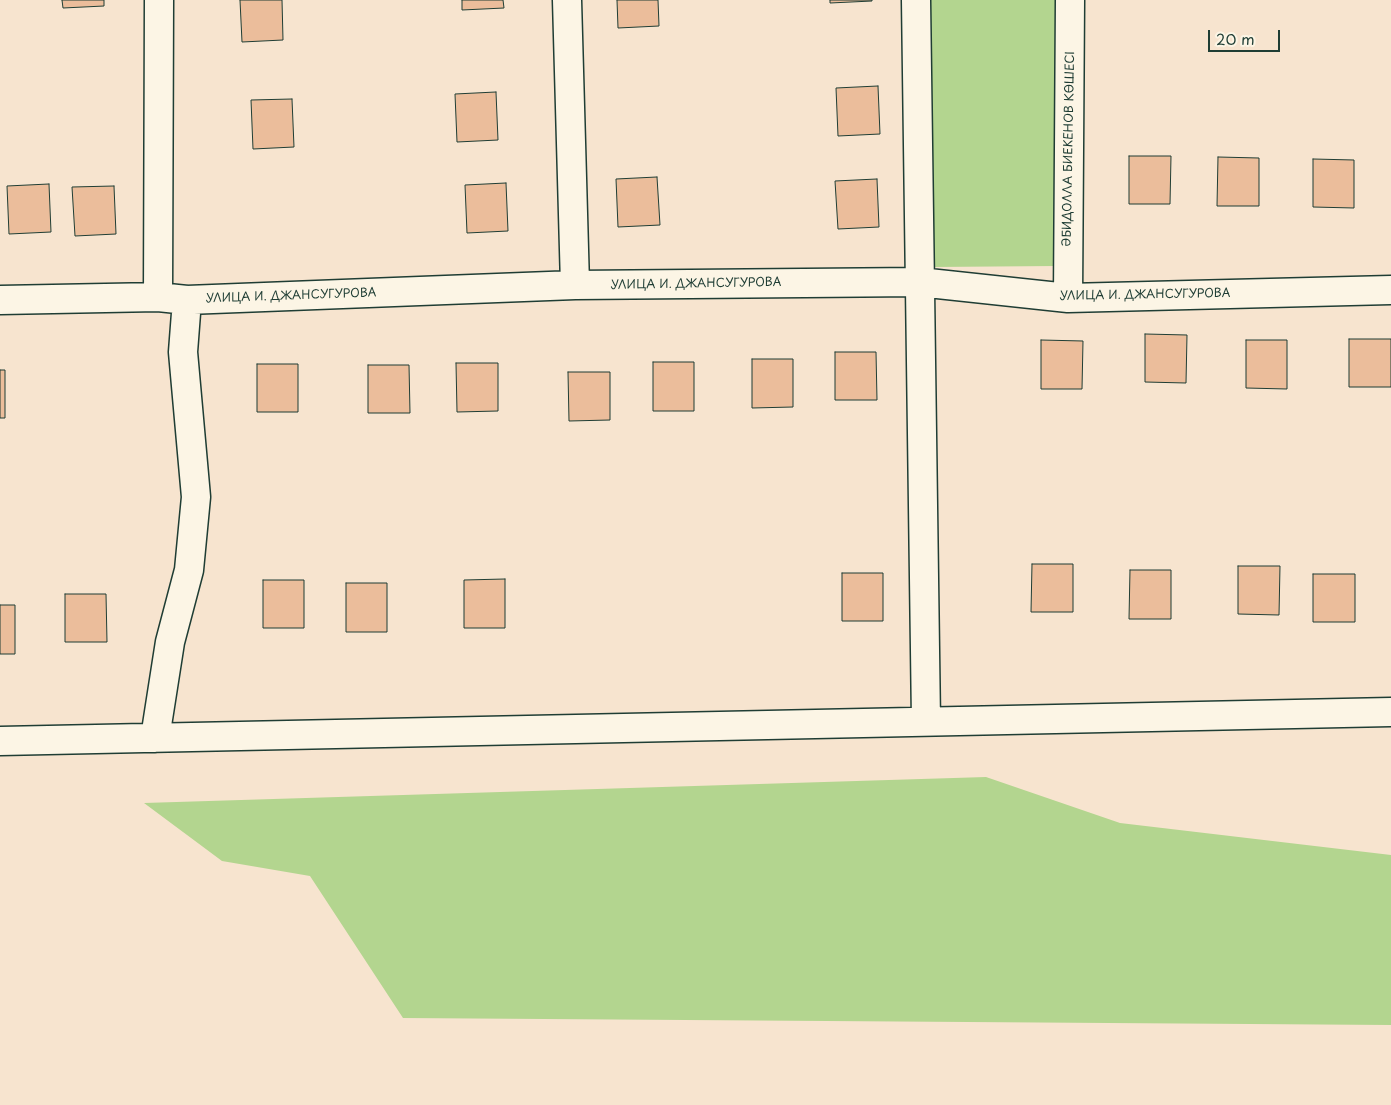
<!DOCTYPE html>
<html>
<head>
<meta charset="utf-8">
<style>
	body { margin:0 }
	#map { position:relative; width:1391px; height:1105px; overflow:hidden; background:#f7e4cf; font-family:"Playpen Sans",sans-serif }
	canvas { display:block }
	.scale { position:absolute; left:1208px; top:30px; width:72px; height:22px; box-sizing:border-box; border:2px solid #1f3d34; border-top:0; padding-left:6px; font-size:15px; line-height:18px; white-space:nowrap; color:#1f3d34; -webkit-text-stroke:4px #fcf5e5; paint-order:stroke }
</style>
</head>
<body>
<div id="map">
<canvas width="1391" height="1105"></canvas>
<div class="scale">20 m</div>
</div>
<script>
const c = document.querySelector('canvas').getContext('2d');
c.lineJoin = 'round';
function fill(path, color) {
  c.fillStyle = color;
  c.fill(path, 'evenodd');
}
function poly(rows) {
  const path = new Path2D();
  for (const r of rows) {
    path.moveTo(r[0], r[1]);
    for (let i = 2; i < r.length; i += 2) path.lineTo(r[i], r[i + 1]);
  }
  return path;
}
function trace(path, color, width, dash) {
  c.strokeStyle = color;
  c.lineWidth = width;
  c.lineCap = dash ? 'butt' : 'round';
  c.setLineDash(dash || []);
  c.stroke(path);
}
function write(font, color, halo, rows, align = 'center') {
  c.font = font + ' "Playpen Sans",sans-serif';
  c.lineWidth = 4;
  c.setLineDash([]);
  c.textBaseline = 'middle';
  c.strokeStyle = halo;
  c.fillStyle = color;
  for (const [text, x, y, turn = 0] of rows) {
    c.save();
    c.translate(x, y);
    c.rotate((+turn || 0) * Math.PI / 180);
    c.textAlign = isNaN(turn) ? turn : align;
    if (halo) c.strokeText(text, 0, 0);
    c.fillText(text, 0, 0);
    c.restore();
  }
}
fill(poly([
	[929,0,1056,0,1056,266,933,267],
	[986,777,1120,823,1391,855,1391,1025,403,1018,310,876,222,861,144,803]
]), '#b3d58f');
const building = poly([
	[62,0,104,0,104,6,63,8,62,0],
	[240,0,282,0,283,40,242,42,240,0],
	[462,0,503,0,504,8,462,10,462,0],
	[617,0,658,0,659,26,618,28,617,0],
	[830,0,872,0,872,1,830,3,830,0],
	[878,86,880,134,838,136,836,88,878,86],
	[496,92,498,140,457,142,455,94,496,92],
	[292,99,294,147,253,149,251,100,292,99],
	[1129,156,1171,156,1170,204,1129,204,1129,156],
	[1218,157,1259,158,1259,206,1217,206,1218,157],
	[1313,159,1354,160,1354,208,1313,207,1313,159],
	[657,177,660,225,618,227,616,179,657,177],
	[877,179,879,227,838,229,835,181,877,179],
	[506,183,508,231,467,233,465,185,506,183],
	[49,184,51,232,9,234,7,186,49,184],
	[114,186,116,234,75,236,72,187,114,186],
	[1145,334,1187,335,1186,383,1145,382,1145,334],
	[1349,339,1391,339,1391,387,1349,387,1349,339],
	[1041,340,1083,341,1082,389,1041,389,1041,340],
	[1246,340,1287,340,1287,389,1246,388,1246,340],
	[835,352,876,352,877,400,835,400,835,352],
	[752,359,793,359,793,407,752,408,752,359],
	[653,362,694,362,694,411,653,411,653,362],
	[456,363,498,363,498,411,457,412,456,363],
	[257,364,298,364,298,412,257,412,257,364],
	[368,365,409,365,410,413,368,413,368,365],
	[0,370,5,370,5,418,0,418,0,370],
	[568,372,610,372,610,420,569,421,568,372],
	[1032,564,1073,564,1073,612,1031,612,1032,564],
	[1238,566,1280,566,1279,615,1238,614,1238,566],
	[1130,570,1171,570,1171,619,1129,619,1130,570],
	[842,573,883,573,883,621,842,621,842,573],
	[1313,574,1355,574,1355,622,1313,622,1313,574],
	[505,579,505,628,464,628,464,580,505,579],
	[263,580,304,580,304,628,263,628,263,580],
	[346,583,387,583,387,632,346,632,346,583],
	[65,594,106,594,107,642,65,642,65,594],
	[0,605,15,605,15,654,0,654,0,605]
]);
fill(building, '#ebbd9b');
trace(building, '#1f3d34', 1);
const minor = poly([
	[567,0,575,285],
	[916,0,926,721],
	[158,297,159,0],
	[1068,298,1070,0],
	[0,300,158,297,187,300,575,285,919,282,1068,298,1391,290],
	[155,738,170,642,189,570,196,497,183,352,187,300],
	[0,741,1391,712]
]);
trace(minor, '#1f3d34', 31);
trace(minor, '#fcf5e5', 28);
write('12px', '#1f3d34', '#fcf5e5', [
	["ӘБИДОЛЛА БИЕКЕНОВ КӨШЕСІ",1069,149,-89],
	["УЛИЦА И. ДЖАНСУГУРОВА",696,284,-1],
	["УЛИЦА И. ДЖАНСУГУРОВА",1145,295,-1],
	["УЛИЦА И. ДЖАНСУГУРОВА",291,296,-2]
]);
</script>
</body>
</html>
